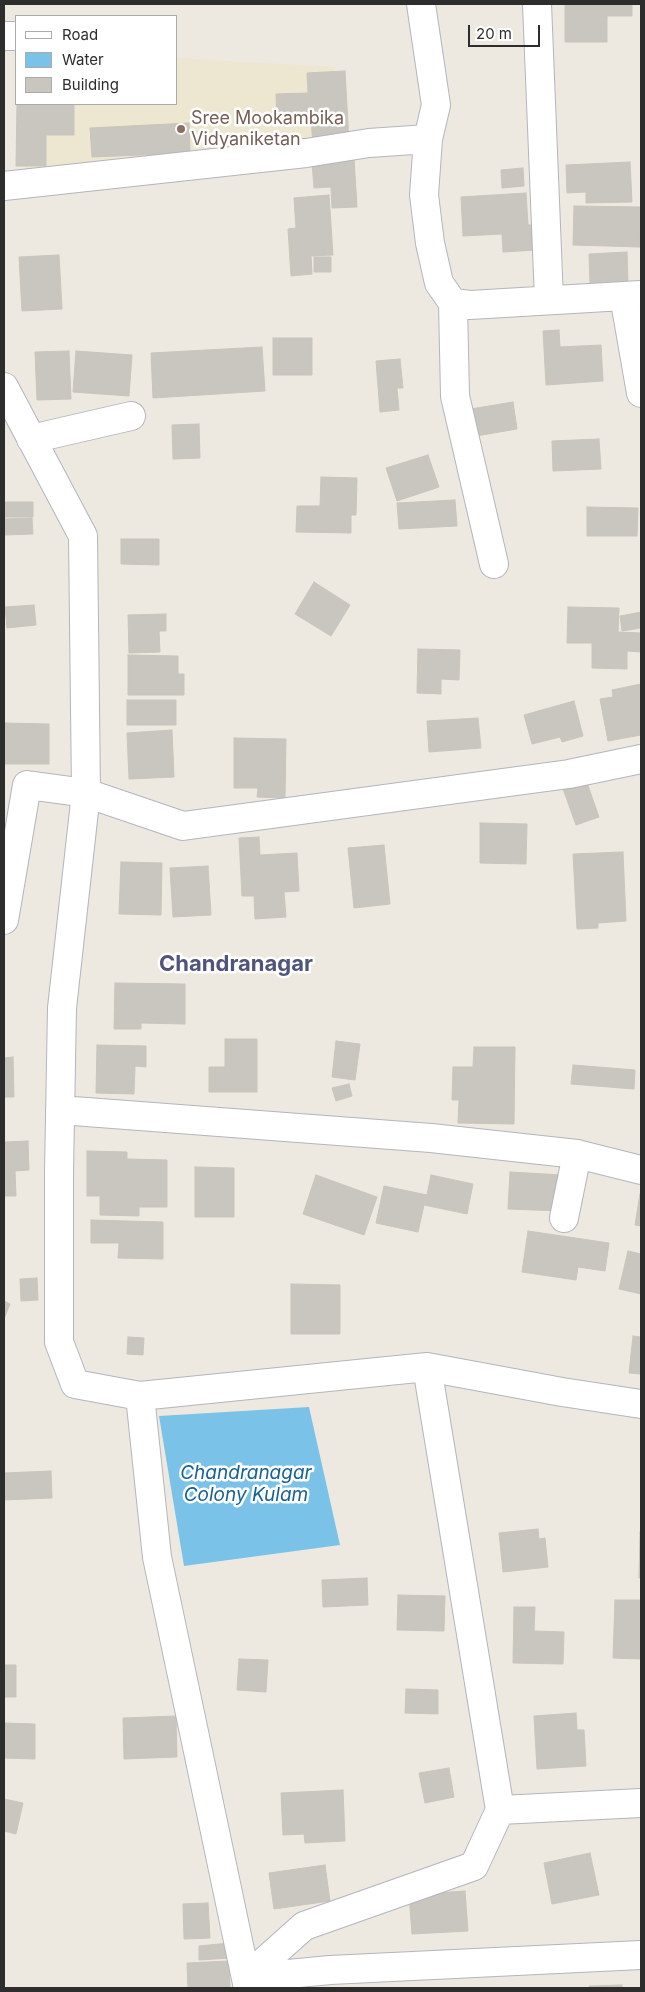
<!DOCTYPE html>
<html>
<head>
<meta charset="utf-8">
<style>
	body { margin:0 }
	#map { position:relative; width:645px; height:1992px; overflow:hidden; background:#ede9e0; font-family:Inter,sans-serif }
	canvas { display:block }
	.frame { position:absolute; inset:0; border:5px solid #2d2d2d; pointer-events:none }
	.legend { position:absolute; left:15px; top:15px; width:162px; height:90px; box-sizing:border-box; background:#fff; border:1px solid #ababab; margin:0; padding:6px 9px; list-style:none; font-size:15px; color:#2d2d2d }
	.legend li { display:flex; align-items:center; gap:10px; height:25px }
	.legend b { width:25px; border:1px solid #ababab }
	.scale { position:absolute; left:468px; top:25px; width:72px; height:22px; box-sizing:border-box; border:2px solid #2d2d2d; border-top:0; padding-left:6px; font-size:15px; line-height:18px; white-space:nowrap; color:#2d2d2d; -webkit-text-stroke:4px #fff; paint-order:stroke }
</style>
</head>
<body>
<div id="map">
<canvas width="645" height="1992"></canvas>
<div class="frame"></div>
<ul class="legend">
<li><b style="height:6px;background:#fff"></b>Road</li>
<li><b style="height:14px;background:#7bc2e8"></b>Water</li>
<li><b style="height:14px;background:#c9c5bf"></b>Building</li>
</ul>
<div class="scale">20 m</div>
</div>
<script>
const c = document.querySelector('canvas').getContext('2d');
c.lineJoin = 'round';
function fill(path, color) {
  c.fillStyle = color;
  c.fill(path, 'evenodd');
}
function poly(rows) {
  const path = new Path2D();
  for (const r of rows) {
    path.moveTo(r[0], r[1]);
    for (let i = 2; i < r.length; i += 2) path.lineTo(r[i], r[i + 1]);
  }
  return path;
}
function trace(path, color, width, dash) {
  c.strokeStyle = color;
  c.lineWidth = width;
  c.lineCap = dash ? 'butt' : 'round';
  c.setLineDash(dash || []);
  c.stroke(path);
}
function write(font, color, halo, rows, align = 'center') {
  c.font = font + ' Inter,sans-serif';
  c.lineWidth = 5;
  c.setLineDash([]);
  c.textBaseline = 'middle';
  c.strokeStyle = halo;
  c.fillStyle = color;
  for (const [text, x, y, turn = 0] of rows) {
    c.save();
    c.translate(x, y);
    c.rotate((+turn || 0) * Math.PI / 180);
    c.textAlign = isNaN(turn) ? turn : align;
    if (halo) c.strokeText(text, 0, 0);
    c.fillText(text, 0, 0);
    c.restore();
  }
}
fill(poly([
	[176,58,334,67,342,154,26,180,19,104,176,104]
]), '#ede6d1');
fill(poly([
	[309,1407,340,1545,184,1566,159,1416]
]), '#7bc2e8');
const building = poly([
	[565,4,632,4,632,16,607,16,607,42,565,42,565,4],
	[345,71,349,142,313,144,311,119,277,121,276,94,308,93,307,73,345,71],
	[17,104,74,104,74,135,46,135,46,166,16,166,17,104],
	[189,123,190,153,92,157,90,128,189,123],
	[354,158,357,207,332,208,331,187,314,188,312,162,354,158],
	[630,162,632,202,586,203,586,192,567,193,566,165,630,162],
	[523,168,524,186,502,188,501,170,523,168],
	[526,193,528,225,535,225,536,250,503,252,502,234,463,236,461,197,526,193],
	[329,195,333,255,311,256,312,274,291,276,288,229,296,228,294,198,329,195],
	[574,206,641,207,640,247,573,245,574,206],
	[627,252,628,284,590,285,589,254,627,252],
	[59,255,62,309,22,311,19,257,59,255],
	[314,257,331,257,331,272,314,272,314,257],
	[559,330,560,347,601,345,603,381,546,385,543,331,559,330],
	[273,338,312,338,312,375,273,375,273,338],
	[262,347,265,391,153,398,151,353,262,347],
	[69,351,71,399,37,400,35,352,69,351],
	[76,351,132,355,129,396,73,392,76,351],
	[400,359,403,388,397,388,399,410,380,412,376,361,400,359],
	[513,402,517,429,476,436,471,409,513,402],
	[199,424,200,458,173,459,172,425,199,424],
	[599,439,601,469,553,471,552,441,599,439],
	[428,455,439,487,397,501,386,468,428,455],
	[321,477,357,478,356,515,351,515,351,533,296,532,297,506,320,506,321,477],
	[455,500,457,526,399,529,397,503,455,500],
	[4,502,33,502,33,517,4,517,4,502],
	[587,507,638,508,637,536,587,536,587,507],
	[32,518,33,534,4,535,4,519,32,518],
	[121,539,159,539,159,565,121,564,121,539],
	[314,582,350,605,331,636,295,614,314,582],
	[34,605,36,625,7,628,5,607,34,605],
	[568,607,619,608,618,632,641,633,641,652,627,651,627,669,592,668,592,643,567,643,568,607],
	[641,612,641,628,622,631,620,616,641,612],
	[166,614,166,631,159,631,160,652,129,653,128,615,166,614],
	[418,649,460,650,459,680,441,679,441,694,417,693,418,649],
	[128,655,178,656,178,674,184,674,184,695,128,695,128,655],
	[641,684,641,735,608,741,600,699,613,697,612,690,641,684],
	[127,700,176,700,176,725,127,725,127,700],
	[574,701,583,736,562,742,560,737,532,744,524,715,574,701],
	[478,718,481,748,429,752,427,721,478,718],
	[4,723,49,724,49,764,4,764,4,723],
	[172,730,174,777,129,779,127,733,172,730],
	[234,738,286,739,285,798,257,797,258,788,234,788,234,738],
	[585,777,599,817,576,825,562,786,585,777],
	[480,823,527,824,526,864,480,863,480,823],
	[259,837,260,855,297,853,299,891,284,892,286,917,255,919,254,896,242,896,239,838,259,837],
	[384,845,390,904,354,908,348,848,384,845],
	[623,852,626,921,598,923,598,928,577,929,573,854,623,852],
	[121,862,162,863,161,915,119,914,121,862],
	[208,866,211,915,173,917,170,868,208,866],
	[115,983,185,984,185,1024,141,1023,141,1029,114,1029,115,983],
	[225,1039,257,1039,257,1092,209,1092,209,1067,225,1067,225,1039],
	[336,1041,360,1044,355,1080,332,1077,336,1041],
	[97,1045,146,1046,146,1067,135,1066,134,1094,96,1093,97,1045],
	[474,1047,515,1047,514,1124,458,1123,459,1100,452,1100,453,1067,473,1067,474,1047],
	[13,1057,14,1097,4,1097,4,1058,13,1057],
	[573,1065,635,1070,634,1089,571,1084,573,1065],
	[349,1084,352,1096,336,1101,332,1088,349,1084],
	[28,1141,29,1170,15,1171,16,1196,4,1196,4,1142,28,1141],
	[87,1151,127,1152,127,1159,167,1160,167,1207,139,1207,139,1216,100,1215,100,1196,87,1196,87,1151],
	[195,1167,234,1168,234,1217,195,1217,195,1167],
	[510,1172,563,1175,561,1211,508,1209,510,1172],
	[316,1175,377,1197,364,1235,303,1214,316,1175],
	[431,1175,473,1184,467,1214,424,1205,418,1232,376,1223,384,1186,427,1195,431,1175],
	[640,1194,641,1194,641,1226,635,1225,640,1194],
	[91,1220,163,1222,163,1259,118,1258,119,1243,91,1243,91,1220],
	[528,1231,609,1243,605,1271,578,1267,576,1280,522,1272,528,1231],
	[628,1251,641,1254,641,1294,619,1289,628,1251],
	[37,1278,38,1300,21,1301,20,1279,37,1278],
	[291,1284,340,1285,340,1334,291,1334,291,1284],
	[4,1301,10,1304,4,1319,4,1301],
	[633,1336,641,1337,641,1374,629,1373,633,1336],
	[128,1337,144,1338,143,1355,127,1354,128,1337],
	[51,1471,52,1498,4,1500,4,1473,51,1471],
	[538,1529,539,1539,545,1538,548,1567,503,1572,499,1533,538,1529],
	[640,1532,641,1532,641,1578,639,1578,640,1532],
	[367,1578,368,1605,323,1607,322,1580,367,1578],
	[398,1595,445,1596,444,1631,397,1630,398,1595],
	[615,1600,641,1600,641,1659,613,1658,615,1600],
	[514,1607,535,1607,534,1631,564,1632,563,1664,513,1663,514,1607],
	[239,1659,268,1660,266,1692,237,1690,239,1659],
	[4,1665,16,1665,16,1697,4,1697,4,1665],
	[406,1689,438,1690,438,1714,405,1713,406,1689],
	[576,1713,577,1730,584,1730,586,1766,537,1769,534,1716,576,1713],
	[176,1716,177,1757,124,1759,123,1718,176,1716],
	[4,1723,35,1724,35,1759,4,1758,4,1723],
	[449,1768,454,1797,425,1803,419,1773,449,1768],
	[343,1790,345,1841,305,1843,304,1834,283,1835,281,1793,343,1790],
	[4,1799,23,1803,16,1834,4,1831,4,1799],
	[590,1853,599,1895,552,1904,544,1863,590,1853],
	[325,1865,330,1901,274,1909,269,1873,325,1865],
	[465,1891,468,1931,412,1934,409,1895,465,1891],
	[208,1903,210,1938,184,1939,183,1904,208,1903],
	[229,1943,230,1958,199,1960,199,1946,229,1943],
	[229,1961,230,1988,188,1988,187,1963,229,1961],
	[622,1985,622,1988,590,1988,589,1986,622,1985]
]);
fill(building, '#c9c5bf');
trace(building, '#c9c5ba', 1);
const minor = poly([
	[421,4,436,105,428,139,424,195,430,243,439,283,453,303,470,305,641,295],
	[537,4,549,300],
	[4,36,16,36],
	[4,186,306,153,369,143,428,139],
	[624,296,641,393],
	[453,303,455,396,494,564],
	[4,387,83,536,86,793,62,1008,59,1172,59,1342,75,1384,140,1396,427,1367,500,1810,641,1803],
	[31,439,131,416],
	[4,920,27,785,86,793,183,826,569,774,641,759],
	[60,1110,431,1138,577,1154],
	[564,1218,577,1154,641,1170],
	[427,1367,562,1392,641,1404],
	[140,1396,157,1557,248,1988],
	[246,1978,330,1970,641,1955],
	[246,1978,304,1926,474,1866,500,1810]
]);
trace(minor, '#b3b5bf', 30);
trace(minor, '#fff', 28);
for (const [x, y, r, color] of [
	[181,129,5,"#8d6e63"]
]) {
  const dot = new Path2D();
  dot.arc(x, y, r, 0, 2 * Math.PI);
  c.fillStyle = color;
  c.fill(dot);
  trace(dot, '#fff', 2);
}
write('18px', '#785e54', '#fff', [
	["Sree Mookambika",191,119],
	["Vidyaniketan",191,140]
], 'left');
write('italic 19px', '#166197', '#fff', [
	["Chandranagar",246,1473],
	["Colony Kulam",246,1495]
]);
write('bold 22px', '#4f547b', '#fff', [
	["Chandranagar",236,964]
]);
</script>
</body>
</html>
